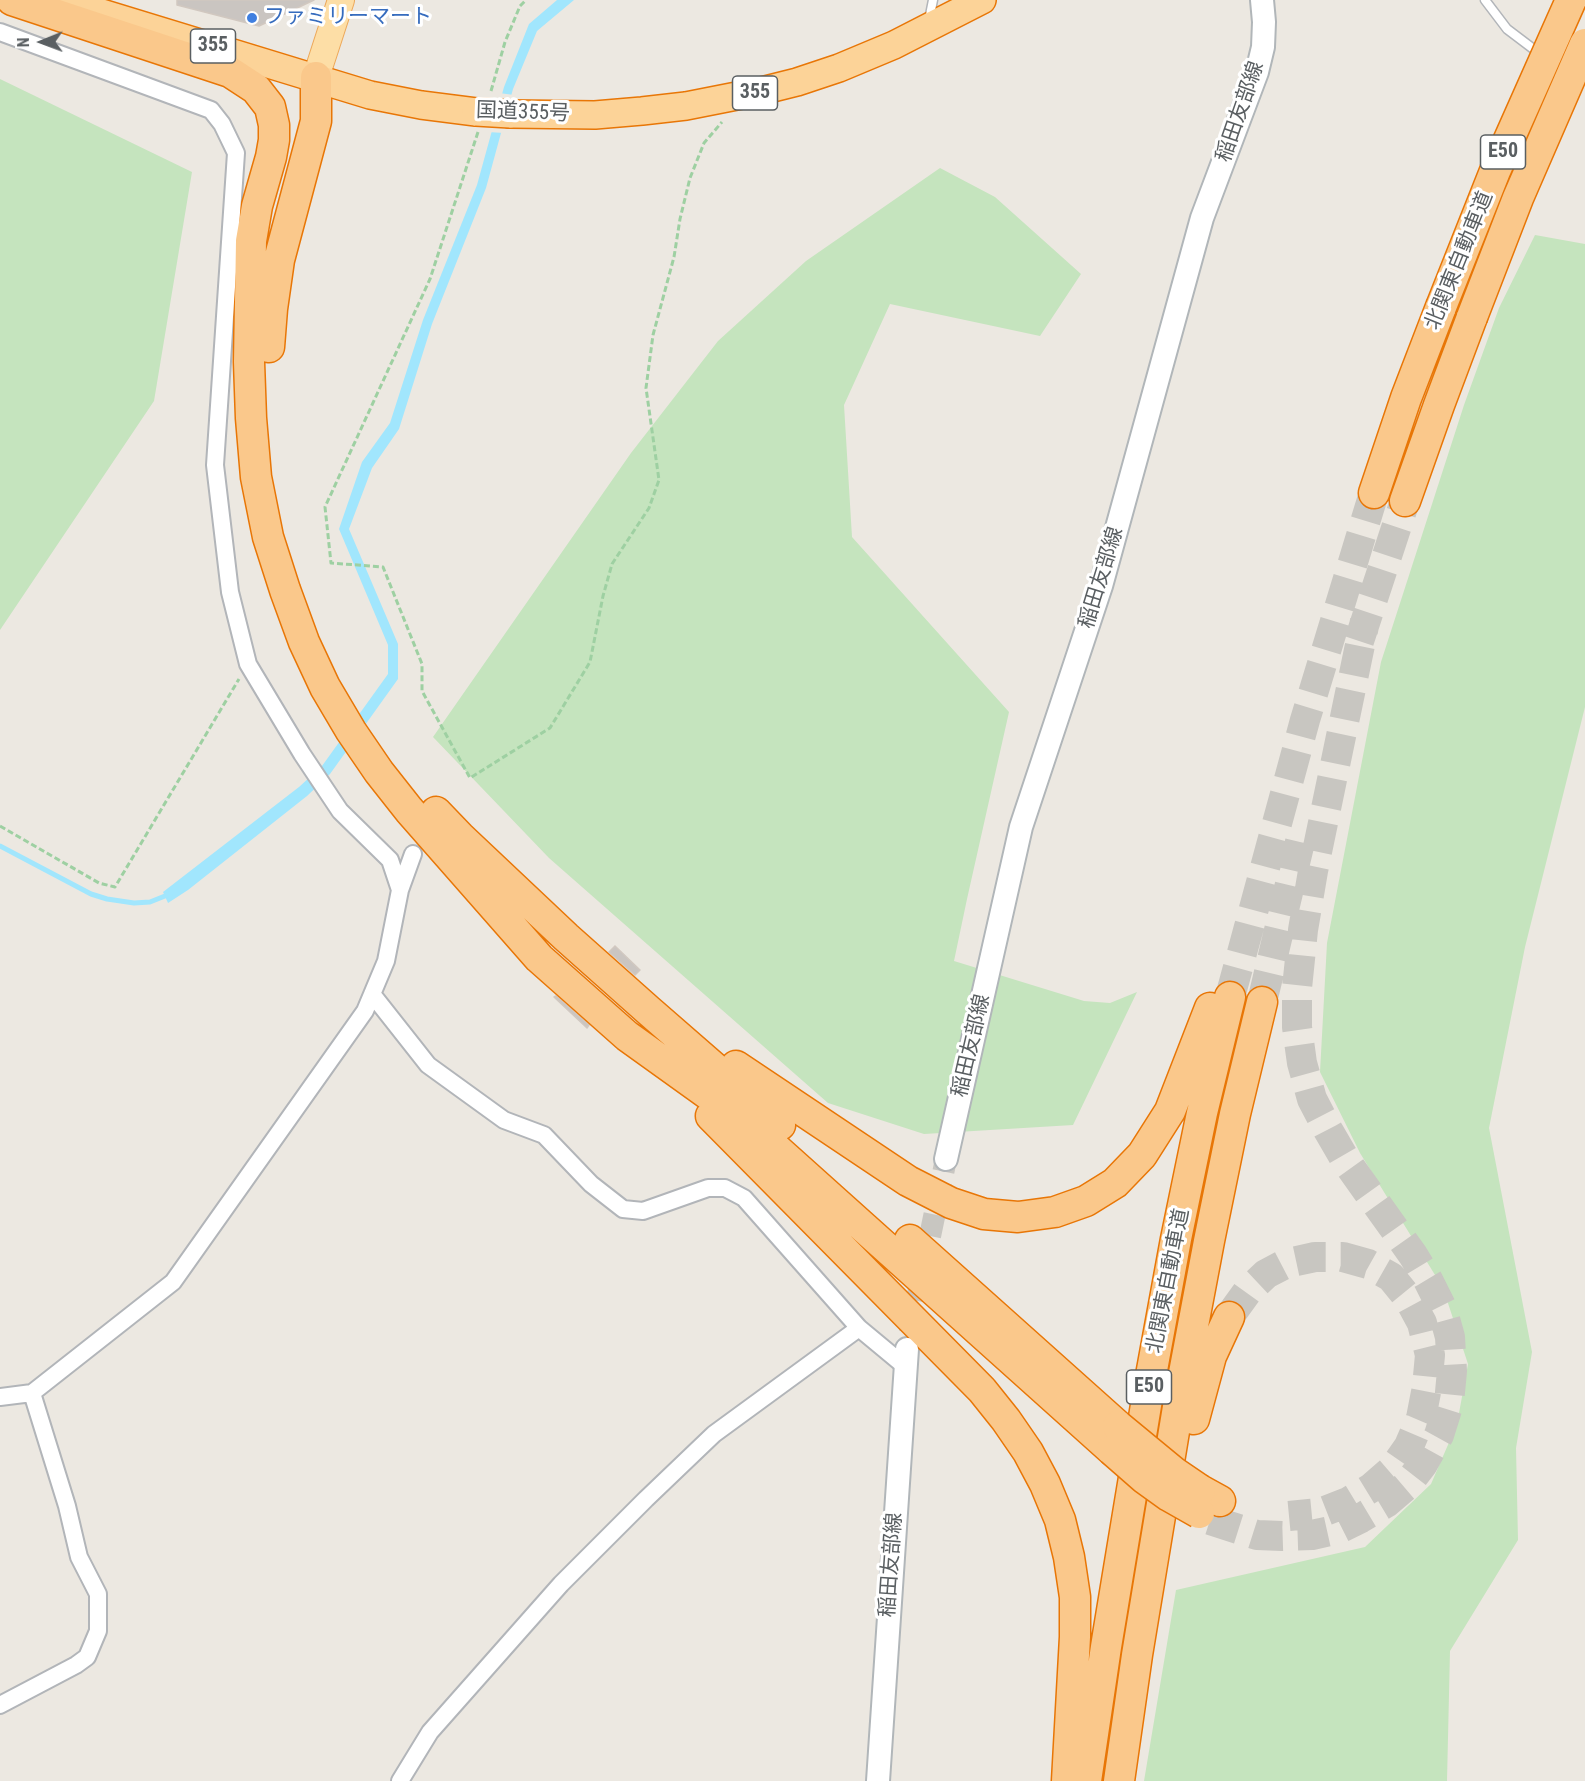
<!DOCTYPE html>
<html>
<head>
<meta charset="utf-8">
<style>
	body { margin:0 }
	#map { position:relative; width:1585px; height:1781px; overflow:hidden; background:#ece8e1; font-family:"Roboto Condensed",sans-serif }
	canvas { display:block }
	.north { position:absolute; left:12px; top:12px; width:60px; height:60px; -webkit-text-stroke:4px #fff; paint-order:stroke; rotate:269deg; font-size:16px; font-weight:700; line-height:24px; text-align:center; color:#5a5f62 }
	.north::after { content:''; display:block; margin:auto; width:21px; height:27px; background:#5a5f62; clip-path:polygon(50% 0,100% 100%,50% 72%,0 100%) }
</style>
</head>
<body>
<div id="map">
<canvas width="1585" height="1781"></canvas>
<div class="north">N</div>
</div>
<script>
const c = document.querySelector('canvas').getContext('2d');
c.lineJoin = 'round';
function fill(path, color) {
  c.fillStyle = color;
  c.fill(path, 'evenodd');
}
function poly(rows) {
  const path = new Path2D();
  for (const r of rows) {
    path.moveTo(r[0], r[1]);
    for (let i = 2; i < r.length; i += 2) path.lineTo(r[i], r[i + 1]);
  }
  return path;
}
function trace(path, color, width, dash) {
  c.strokeStyle = color;
  c.lineWidth = width;
  c.lineCap = dash ? 'butt' : 'round';
  c.setLineDash(dash || []);
  c.stroke(path);
}
function write(font, color, halo, rows, align = 'center') {
  c.font = font + ' "Roboto Condensed","Noto Sans JP",sans-serif';
  c.lineWidth = 6;
  c.setLineDash([]);
  c.textBaseline = 'middle';
  c.strokeStyle = halo;
  c.fillStyle = color;
  for (const [text, x, y, turn = 0] of rows) {
    c.save();
    c.translate(x, y);
    c.rotate((+turn || 0) * Math.PI / 180);
    c.textAlign = isNaN(turn) ? turn : align;
    if (halo) c.strokeText(text, 0, 0);
    c.fillText(text, 0, 0);
    c.restore();
  }
}
fill(poly([
	[0,79,192,172,154,401,0,630],
	[940,168,995,197,1081,274,1040,336,890,304,844,405,852,537,1009,712,967,899,954,961,1084,1001,1110,1003,1137,992,1073,1125,924,1134,828,1103,549,858,433,737,631,453,718,341,806,261],
	[1535,235,1585,244,1585,707,1525,947,1489,1128,1532,1352,1516,1448,1518,1540,1450,1651,1447,1781,1144,1781,1176,1590,1365,1547,1431,1484,1457,1424,1468,1364,1443,1288,1360,1153,1320,1072,1327,943,1381,662,1464,405,1499,308]
]), '#c5e4be');
fill(poly([
	[557,0,574,0,537,31,513,89,486,188,432,324,399,429,372,468,349,529,398,644,398,679,330,774,307,796,188,890,168,903,163,892,299,787,322,766,388,674,388,645,339,529,362,462,390,423,423,320,477,185,504,87,529,24]
]), '#a1e6fd');
fill(poly([
	[499,93,514,95,504,133,488,132]
]), '#ece8e1');
trace(poly([
	[0,846,91,894,107,899,134,903,150,902,170,894]
]), '#a1e6fd', 5);
const building = poly([
	[177,0,314,0,259,26,177,5,177,0],
	[615,946,640,970,635,975,609,952,615,946],
	[556,996,589,1025,587,1028,554,997,556,996]
]);
fill(building, '#cac5c1');
trace(building, '#d1c8c0', 1.5);
trace(poly([
	[910,1333,946,1159]
]), '#c8c6c1', 22, [22, 11]);
trace(poly([
	[1359,641,1405,501],
	[1230,997,1305,720,1374,493],
	[1262,1002,1300,842],
	[1229,1317,1247,1292,1266,1274,1287,1263,1315,1257,1343,1257,1368,1264,1391,1277,1409,1299,1422,1323,1430,1355,1427,1387,1421,1418,1409,1446,1393,1469,1371,1488,1348,1502,1320,1513,1289,1516],
	[1210,1520,1257,1535,1282,1536,1312,1535,1339,1529,1361,1518,1386,1503,1406,1486,1423,1464,1439,1435,1449,1403,1452,1371,1450,1337,1442,1308,1428,1280,1413,1255,1346,1161,1328,1130,1312,1099,1302,1063,1297,1027,1297,988,1303,930,1313,871,1365,621]
]), '#c8c6c1', 30, [30, 15]);
const service = poly([
	[1485,0,1507,29,1540,54],
	[929,20,933,0]
]);
const minor = poly([
	[0,32,211,110,222,124,236,153,215,465,230,592,248,664,302,754,340,811,390,860,400,890],
	[372,994,428,1065,504,1120,544,1135,591,1184,623,1209,643,1211,708,1188,725,1188,744,1198,859,1328,906,1367],
	[0,1397,32,1393,173,1282,365,1011,386,961,400,890,413,854],
	[0,1705,76,1665,87,1657,98,1631,98,1594,79,1557,67,1506,32,1393],
	[400,1781,430,1732,561,1584,646,1499,714,1434,859,1328]
]);
const secondary = poly([
	[946,1159,1021,827,1101,586,1202,218,1257,72,1263,47,1264,22,1262,0],
	[878,1781,907,1349]
]);
const primary = poly([
	[316,77,341,0]
]);
const trunk = poly([
	[59,0,370,95,421,105,476,112],
	[510,114,595,115,642,111,686,106,757,92,797,82,839,68,894,45,982,0]
]);
const motorway = poly([
	[12,0,230,72,256,89,270,107,274,125,274,140,271,157,257,206,251,241,249,362,251,418,256,477,268,537,285,590,304,642,325,687,351,731,379,772,409,810,539,958,627,1036,744,1120,1112,1450],
	[269,347,272,309,279,260,316,121,316,77],
	[1374,493,1406,398,1441,307],
	[1405,501,1439,405,1472,317],
	[436,812,460,837,566,937,648,1010,780,1125],
	[736,1066,908,1181,951,1203,984,1214,1018,1217,1055,1212,1086,1201,1115,1183,1142,1155,1170,1111,1210,1008],
	[711,1116,982,1390,1006,1420,1028,1452,1045,1484,1060,1520,1069,1557,1075,1597,1075,1637,1067,1781],
	[910,1240,1118,1426],
	[1194,1419,1211,1356,1229,1317],
	[1200,1490,1220,1501],
	[1086,1781,1106,1647,1150,1381,1176,1239,1202,1113,1230,997],
	[1119,1781,1137,1655,1181,1389,1209,1241,1235,1114,1262,1002]
]);
trace(service, '#b2b5b9', 11);
trace(minor, '#b2b5b9', 20);
trace(secondary, '#b1b6b9', 26);
trace(primary, '#eda859', 28);
trace(trunk, '#e87606', 30);
trace(motorway, '#e87606', 33);
trace(poly([
	[491,91,505,42,520,6,526,0],
	[478,132,430,279,325,507,331,563,383,567,422,664,422,691,470,778,550,728,590,662,603,596,612,564,649,508,659,480,646,388,653,335,674,257,680,219,690,178,704,143,722,122],
	[0,826,99,883,115,887,239,679]
]), '#9ed0a2', 3, [6, 3]);
trace(service, '#fff', 8);
trace(minor, '#fff', 16);
trace(secondary, '#fff', 22);
trace(primary, '#fddea6', 26);
trace(trunk, '#fcd398', 27);
trace(motorway, '#fac88b', 30);
const trunkBridge = poly([
	[476,112,510,114]
]);
const motorwayBridge = poly([
	[1441,307,1495,171,1571,0],
	[1472,317,1518,198,1585,44],
	[1118,1426,1175,1473,1200,1490],
	[1112,1450,1144,1478,1169,1496,1199,1513]
]);
trace(trunkBridge, '#e87606', 30, []);
trace(motorwayBridge, '#e87606', 33, []);
trace(trunkBridge, '#fcd398', 27);
trace(motorwayBridge, '#fac88b', 30);
for (const [x, y, r, color] of [
	[252,18,6,"#3f7fe0"]
]) {
  const dot = new Path2D();
  dot.arc(x, y, r, 0, 2 * Math.PI);
  c.fillStyle = color;
  c.fill(dot);
  trace(dot, '#fff', 2);
}
for (const [x, y, w] of [
	[213,46,45],
	[755,93,45],
	[1503,152,45],
	[1149,1387,45]
]) {
  const box = new Path2D();
  box.roundRect(x - w / 2, y - 17, w, 34, 4.5);
  c.fillStyle = '#fff';
  c.fill(box);
  trace(box, '#5a5f62', 1.5);
}
write('bold 20px', '#5a5f62', null, [
	["355",213,46],
	["355",755,93],
	["E50",1503,152],
	["E50",1149,1387]
]);
write('21px', '#366cbe', '#fff', [
	["ファミリーマート",264,18]
], 'left');
write('21px', '#5a5f62', '#fff', [
	["稲田友部線",1241,112,-71],
	["国道355号",523,113,2],
	["北関東自動車道",1460,261,-68],
	["稲田友部線",1102,578,-73],
	["稲田友部線",972,1046,-77],
	["北関東自動車道",1169,1281,-79],
	["稲田友部線",892,1565,-86]
]);
</script>
</body>
</html>
